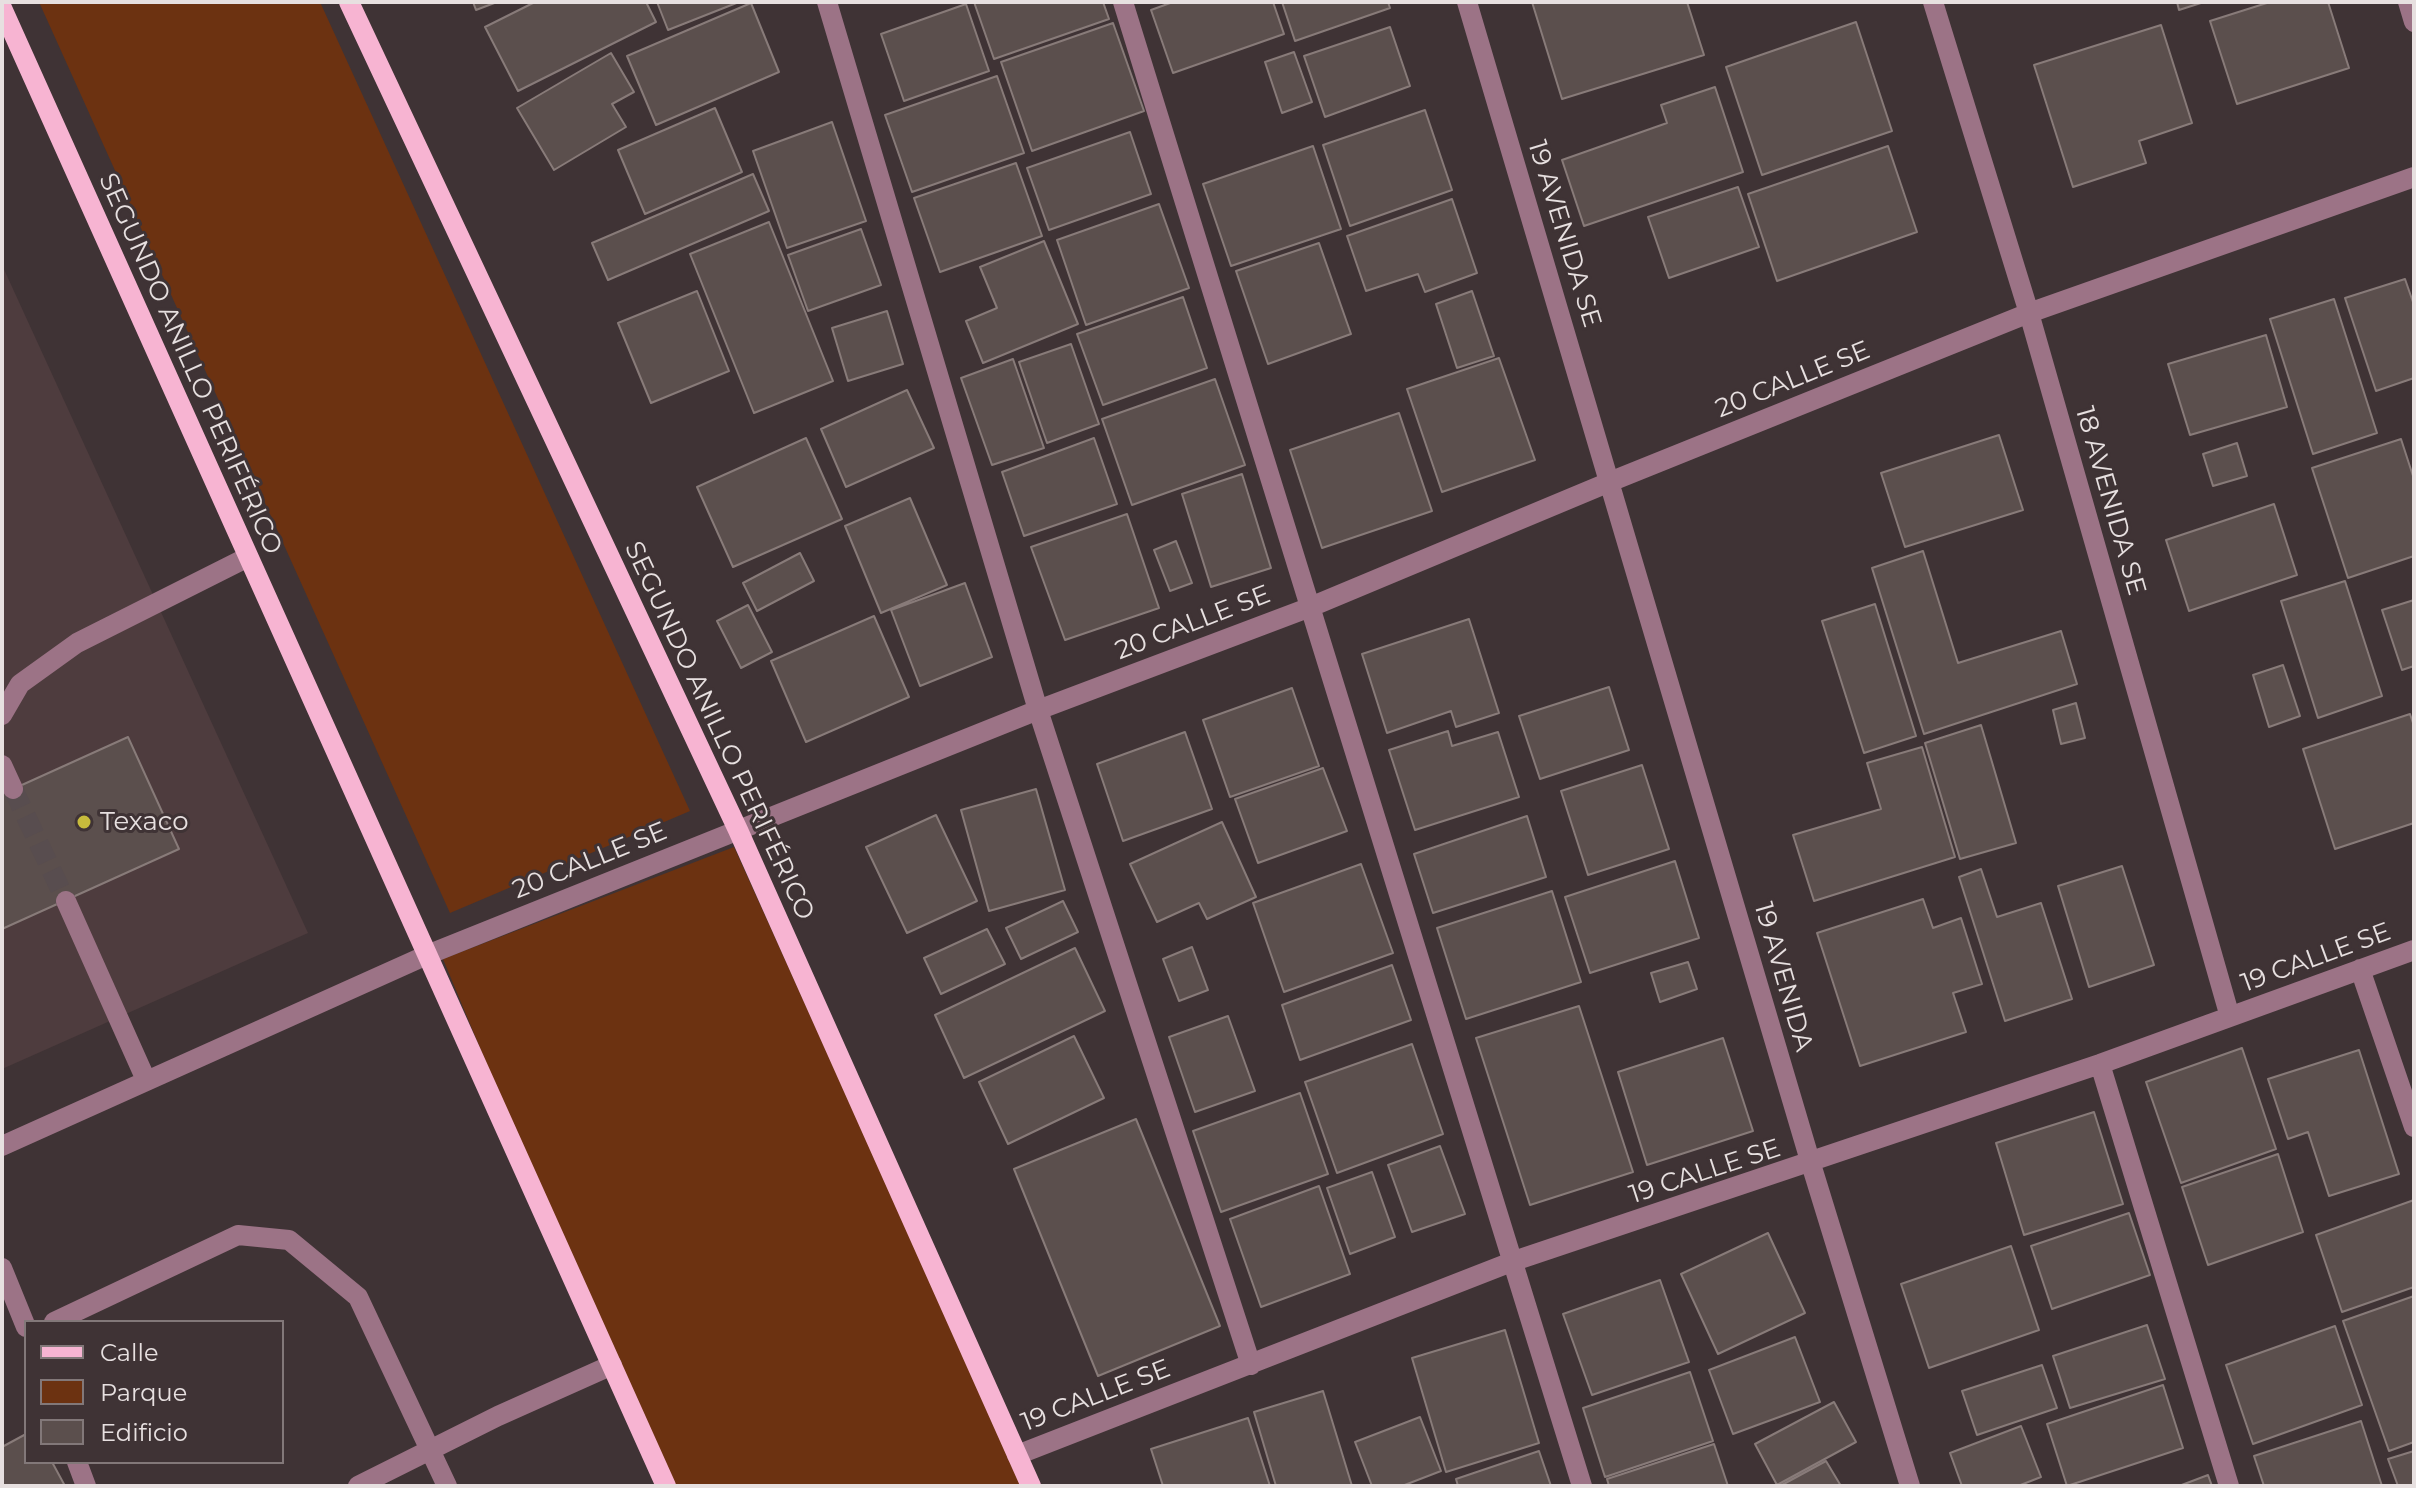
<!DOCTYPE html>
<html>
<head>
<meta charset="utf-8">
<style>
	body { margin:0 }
	#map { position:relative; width:2416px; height:1488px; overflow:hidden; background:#3f3335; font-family:Montserrat,sans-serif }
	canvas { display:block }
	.frame { position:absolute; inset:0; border:4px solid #e7e0e0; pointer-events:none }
	.legend { position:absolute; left:24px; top:1320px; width:260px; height:144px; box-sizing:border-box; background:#3f3335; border:2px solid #827879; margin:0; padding:10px 14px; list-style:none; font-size:24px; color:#e7e0e0 }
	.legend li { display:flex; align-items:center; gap:16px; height:40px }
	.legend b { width:40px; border:2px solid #827879 }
</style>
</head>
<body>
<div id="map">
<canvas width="2416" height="1488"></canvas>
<div class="frame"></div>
<ul class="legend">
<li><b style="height:10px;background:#f7b4d2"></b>Calle</li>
<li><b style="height:22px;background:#6c3211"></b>Parque</li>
<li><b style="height:22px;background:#5b4f4d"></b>Edificio</li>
</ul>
</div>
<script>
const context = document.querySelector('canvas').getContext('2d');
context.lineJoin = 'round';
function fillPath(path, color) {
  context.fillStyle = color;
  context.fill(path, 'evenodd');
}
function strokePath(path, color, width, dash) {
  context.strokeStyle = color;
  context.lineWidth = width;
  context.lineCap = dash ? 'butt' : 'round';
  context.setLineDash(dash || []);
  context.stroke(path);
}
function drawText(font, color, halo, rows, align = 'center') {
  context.font = font + ' Montserrat,sans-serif';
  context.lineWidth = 6;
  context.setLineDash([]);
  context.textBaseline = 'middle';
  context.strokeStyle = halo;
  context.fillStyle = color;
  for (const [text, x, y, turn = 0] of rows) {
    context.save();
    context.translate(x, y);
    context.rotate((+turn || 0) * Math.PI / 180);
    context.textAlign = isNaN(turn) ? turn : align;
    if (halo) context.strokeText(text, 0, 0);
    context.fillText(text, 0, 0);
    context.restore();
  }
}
const built = new Path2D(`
	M 2,265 L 308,933 L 2,1069 Z`);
const green = new Path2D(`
	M 39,2 L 320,2 L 690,811 L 450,913 Z
	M 734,847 L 1023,1486 L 667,1486 L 612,1365 L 443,959 Z`);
const building = new Path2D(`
	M 473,2 L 497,2 L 476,10 Z
	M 535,2 L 646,2 L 656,22 L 518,91 L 485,27 Z
	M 657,2 L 739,2 L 668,30 Z
	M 974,2 L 1103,2 L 1109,19 L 994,59 Z
	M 1173,2 L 1273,2 L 1284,34 L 1173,73 L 1151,10 Z
	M 1282,2 L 1388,2 L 1390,8 L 1295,41 Z
	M 1532,2 L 1687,2 L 1704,55 L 1562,99 Z
	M 2177,2 L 2204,2 L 2179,10 Z
	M 2270,2 L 2328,2 L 2349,68 L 2237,104 L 2210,21 Z
	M 751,3 L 779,72 L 656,125 L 627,56 Z
	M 966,4 L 989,71 L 904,101 L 881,34 Z
	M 1856,22 L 1892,131 L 1762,175 L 1726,67 Z
	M 1113,23 L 1144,111 L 1032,151 L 1001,62 Z
	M 2161,25 L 2192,123 L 2139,141 L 2146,163 L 2073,187 L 2034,65 Z
	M 1390,27 L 1410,86 L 1325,117 L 1304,56 Z
	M 1294,52 L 1312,102 L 1282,113 L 1265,62 Z
	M 611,53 L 634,92 L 612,104 L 626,127 L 554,170 L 517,108 Z
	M 997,76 L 1024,153 L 912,192 L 885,115 Z
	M 1715,87 L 1743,172 L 1584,226 L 1562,160 L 1667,123 L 1661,105 Z
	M 715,108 L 742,172 L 645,214 L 618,150 Z
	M 1425,110 L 1452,190 L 1350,226 L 1323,145 Z
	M 832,122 L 866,221 L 787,248 L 753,151 Z
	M 1130,132 L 1151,194 L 1049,230 L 1027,168 Z
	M 1313,146 L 1341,229 L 1231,266 L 1203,184 Z
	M 1888,146 L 1917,232 L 1777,281 L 1748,194 Z
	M 1016,163 L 1042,236 L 940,272 L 914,198 Z
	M 753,174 L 769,211 L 608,280 L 592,243 Z
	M 1738,187 L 1759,247 L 1669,278 L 1648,217 Z
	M 1452,199 L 1477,273 L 1425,292 L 1418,274 L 1366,291 L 1347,236 Z
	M 1159,204 L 1189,288 L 1086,325 L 1057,240 Z
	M 769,222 L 833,381 L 754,413 L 690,254 Z
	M 861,229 L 881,285 L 808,311 L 788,255 Z
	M 1044,241 L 1078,324 L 983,363 L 966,321 L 997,308 L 980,267 Z
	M 1319,243 L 1351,334 L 1268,364 L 1236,271 Z
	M 2405,279 L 2414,305 L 2414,378 L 2376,391 L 2345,298 Z
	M 697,291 L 729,371 L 651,403 L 618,323 Z
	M 1472,291 L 1494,356 L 1457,368 L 1436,304 Z
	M 1183,297 L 1207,368 L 1103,405 L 1077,334 Z
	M 2334,299 L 2377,433 L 2313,454 L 2270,319 Z
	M 887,311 L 903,364 L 848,381 L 832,328 Z
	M 2266,335 L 2287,407 L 2190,435 L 2168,364 Z
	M 1071,344 L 1099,424 L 1047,443 L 1019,362 Z
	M 1499,358 L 1535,460 L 1442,492 L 1407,389 Z
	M 1013,359 L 1044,448 L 992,465 L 961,378 Z
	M 1215,379 L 1245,465 L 1132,505 L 1102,419 Z
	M 907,390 L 934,448 L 846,487 L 821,429 Z
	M 1399,413 L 1432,511 L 1322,548 L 1290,450 Z
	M 1999,435 L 2023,510 L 1905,547 L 1881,473 Z
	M 806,438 L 842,519 L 733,567 L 697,487 Z
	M 1094,438 L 1117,504 L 1024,536 L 1002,472 Z
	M 2401,439 L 2414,479 L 2414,556 L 2348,578 L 2312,468 Z
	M 2237,443 L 2247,476 L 2213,486 L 2203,454 Z
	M 1242,474 L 1271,568 L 1211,587 L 1182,494 Z
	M 910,498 L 947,585 L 881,613 L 845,526 Z
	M 2274,504 L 2297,575 L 2189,611 L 2166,540 Z
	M 1127,514 L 1159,608 L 1065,640 L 1031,547 Z
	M 1176,541 L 1192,583 L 1170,591 L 1154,550 Z
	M 1923,551 L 1958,663 L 2061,631 L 2077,684 L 1924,734 L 1872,568 Z
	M 800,553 L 814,581 L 757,611 L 743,583 Z
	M 2345,581 L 2382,696 L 2318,718 L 2281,601 Z
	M 965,583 L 992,657 L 920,686 L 891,610 Z
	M 2414,600 L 2414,666 L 2402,670 L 2382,610 Z
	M 1875,604 L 1916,736 L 1864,753 L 1822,621 Z
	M 748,605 L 772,652 L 741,668 L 717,621 Z
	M 874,616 L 909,697 L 806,742 L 771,661 Z
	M 1469,619 L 1499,713 L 1456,727 L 1451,711 L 1387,733 L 1362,654 Z
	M 2283,665 L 2300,716 L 2269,727 L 2253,675 Z
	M 1609,687 L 1629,750 L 1540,779 L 1519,716 Z
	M 1292,688 L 1319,766 L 1230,797 L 1203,720 Z
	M 2076,703 L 2085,738 L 2061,744 L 2053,710 Z
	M 2410,714 L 2414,726 L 2414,823 L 2335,849 L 2303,749 Z
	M 1981,725 L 2016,843 L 1960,859 L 1925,743 Z
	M 1448,731 L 1452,746 L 1498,732 L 1519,797 L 1415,830 L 1389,750 Z
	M 1185,732 L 1212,809 L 1123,841 L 1097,764 Z
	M 128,737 L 179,849 L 2,929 L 2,794 Z
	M 1922,747 L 1955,857 L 1814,901 L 1793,835 L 1881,809 L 1867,763 Z
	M 1642,765 L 1669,849 L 1588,875 L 1561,791 Z
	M 1323,768 L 1347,831 L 1258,863 L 1235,799 Z
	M 1036,789 L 1065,890 L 989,911 L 961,810 Z
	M 936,815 L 977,901 L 907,933 L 866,847 Z
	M 1527,816 L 1546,877 L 1433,913 L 1414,854 Z
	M 1222,822 L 1256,897 L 1207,919 L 1199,903 L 1157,922 L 1130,864 Z
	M 1675,861 L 1699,938 L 1590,973 L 1565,897 Z
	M 1361,864 L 1393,953 L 1284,992 L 1253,903 Z
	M 2122,866 L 2154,965 L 2089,987 L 2058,886 Z
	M 1981,869 L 1997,917 L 2041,903 L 2072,999 L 2005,1021 L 1959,877 Z
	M 1552,891 L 1581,982 L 1466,1019 L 1437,928 Z
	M 1923,899 L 1933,928 L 1961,918 L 1982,984 L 1953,993 L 1966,1032 L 1860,1066 L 1817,933 Z
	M 1063,901 L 1078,932 L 1021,959 L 1006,928 Z
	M 987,929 L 1005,964 L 941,994 L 924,958 Z
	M 1192,947 L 1208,990 L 1179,1001 L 1163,959 Z
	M 1075,948 L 1105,1011 L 964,1078 L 935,1015 Z
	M 1688,962 L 1697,989 L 1660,1002 L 1651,973 Z
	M 1392,965 L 1411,1020 L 1300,1060 L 1282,1005 Z
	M 1579,1006 L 1633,1172 L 1530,1205 L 1476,1038 Z
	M 1228,1016 L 1255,1091 L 1195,1112 L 1169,1037 Z
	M 1074,1036 L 1104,1098 L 1008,1144 L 979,1082 Z
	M 1723,1038 L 1753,1131 L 1647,1165 L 1618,1072 Z
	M 1412,1044 L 1443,1134 L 1337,1173 L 1305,1082 Z
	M 2242,1048 L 2276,1149 L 2181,1183 L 2146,1082 Z
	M 2359,1050 L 2399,1174 L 2329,1196 L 2308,1132 L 2288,1139 L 2268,1079 Z
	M 1300,1093 L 1328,1174 L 1221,1212 L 1193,1131 Z
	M 2094,1112 L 2123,1204 L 2024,1235 L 1996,1143 Z
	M 1136,1119 L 1220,1326 L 1098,1376 L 1014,1169 Z
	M 1440,1146 L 1465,1214 L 1412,1232 L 1388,1165 Z
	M 2278,1154 L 2303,1232 L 2208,1265 L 2182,1187 Z
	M 1372,1172 L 1395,1237 L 1350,1254 L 1327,1188 Z
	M 1319,1186 L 1350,1274 L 1261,1307 L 1230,1219 Z
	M 2414,1200 L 2414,1287 L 2342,1312 L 2316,1235 Z
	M 2129,1213 L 2150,1275 L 2052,1309 L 2031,1246 Z
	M 1768,1233 L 1805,1313 L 1718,1354 L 1681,1274 Z
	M 2011,1246 L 2039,1330 L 1929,1368 L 1901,1284 Z
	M 1660,1280 L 1689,1362 L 1592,1395 L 1563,1314 Z
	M 2414,1296 L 2414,1442 L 2389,1451 L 2343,1321 Z
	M 2147,1325 L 2165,1379 L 2070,1408 L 2053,1356 Z
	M 2335,1326 L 2362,1405 L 2253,1444 L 2226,1365 Z
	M 1505,1330 L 1539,1443 L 1446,1472 L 1412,1358 Z
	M 1795,1337 L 1820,1402 L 1733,1434 L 1709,1370 Z
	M 2042,1365 L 2057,1408 L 1977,1435 L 1962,1391 Z
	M 1690,1372 L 1713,1441 L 1605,1477 L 1583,1408 Z
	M 2163,1385 L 2183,1448 L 2067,1486 L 2047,1424 Z
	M 1323,1391 L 1352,1486 L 1276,1486 L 1254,1412 Z
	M 1834,1402 L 1856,1442 L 1777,1485 L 1755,1444 Z
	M 1420,1417 L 1441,1471 L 1402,1486 L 1372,1486 L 1355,1442 Z
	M 1248,1418 L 1270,1486 L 1163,1486 L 1151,1449 Z
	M 2361,1421 L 2382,1486 L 2264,1486 L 2254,1456 Z
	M 2021,1426 L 2041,1477 L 2018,1486 L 1962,1486 L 1950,1453 Z
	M 26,1434 L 26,1462 L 52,1462 L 65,1486 L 2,1486 L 2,1447 Z
	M 1714,1444 L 1728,1486 L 1609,1486 L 1607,1479 Z
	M 1539,1451 L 1551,1486 L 1458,1486 L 1456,1479 Z
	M 2414,1451 L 2414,1486 L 2398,1486 L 2388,1459 Z
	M 1826,1461 L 1841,1486 L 1780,1486 Z
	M 2208,1475 L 2212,1486 L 2179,1486 Z`);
const minorTunnel = new Path2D(`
	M 13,789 L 66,901`);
const minor = new Path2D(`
	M 827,2 L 1038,710 L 1251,1365
	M 1123,2 L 1582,1486
	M 1467,2 L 1811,1164 L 1910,1486
	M 1933,2 L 2029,313 L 2230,1017
	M 2408,2 L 2414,22
	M 2,715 L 20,684 L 77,643 L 248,557
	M 2,765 L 13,789
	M 66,901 L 146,1080
	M 2360,969 L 2414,1127
	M 2100,1064 L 2229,1486
	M 2,1146 L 427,955 L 1038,710 L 1308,608 L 1612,481 L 2029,313 L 2414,177
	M 2,1268 L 26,1327
	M 54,1322 L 238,1235 L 289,1240 L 358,1297 L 447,1486
	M 1017,1455 L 1514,1261 L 2100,1064 L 2414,950
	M 77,1462 L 86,1486
	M 358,1486 L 498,1416 L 612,1365`);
const major = new Path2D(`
	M 349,2 L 738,830 L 1031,1486
	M 2,8 L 666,1486`);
const markers = [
	[84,822,8,"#c7bb3c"]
];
const streetNames = [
	["19 AVENIDA SE",1564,234,73],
	["SEGUNDO ANILLO PERIFÉRICO",190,364,66],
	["20 CALLE SE",1793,380,-22],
	["18 AVENIDA SE",2110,501,74],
	["20 CALLE SE",1193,623,-21],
	["SEGUNDO ANILLO PERIFÉRICO",719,731,65],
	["20 CALLE SE",590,861,-22],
	["19 CALLE SE",2316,958,-20],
	["19 AVENIDA",1783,977,74],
	["19 CALLE SE",1705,1172,-18],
	["19 CALLE SE",1096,1396,-21]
];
const poiNames = [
	["Texaco",100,822]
];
fillPath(built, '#4e3c3e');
fillPath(green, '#6c3211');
fillPath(building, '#5b4f4d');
strokePath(building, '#887b79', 2);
strokePath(minorTunnel, '#584d4f', 20, [20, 10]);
strokePath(minor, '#9c7386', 20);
strokePath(major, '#f7b4d2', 20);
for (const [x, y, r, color] of markers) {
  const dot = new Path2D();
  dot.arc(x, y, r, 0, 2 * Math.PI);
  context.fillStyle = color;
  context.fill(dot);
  strokePath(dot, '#3f3335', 3);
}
drawText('26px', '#e7e0e0', '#3f3335', streetNames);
drawText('26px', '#e7e0e0', '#3f3335', poiNames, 'left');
</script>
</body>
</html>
